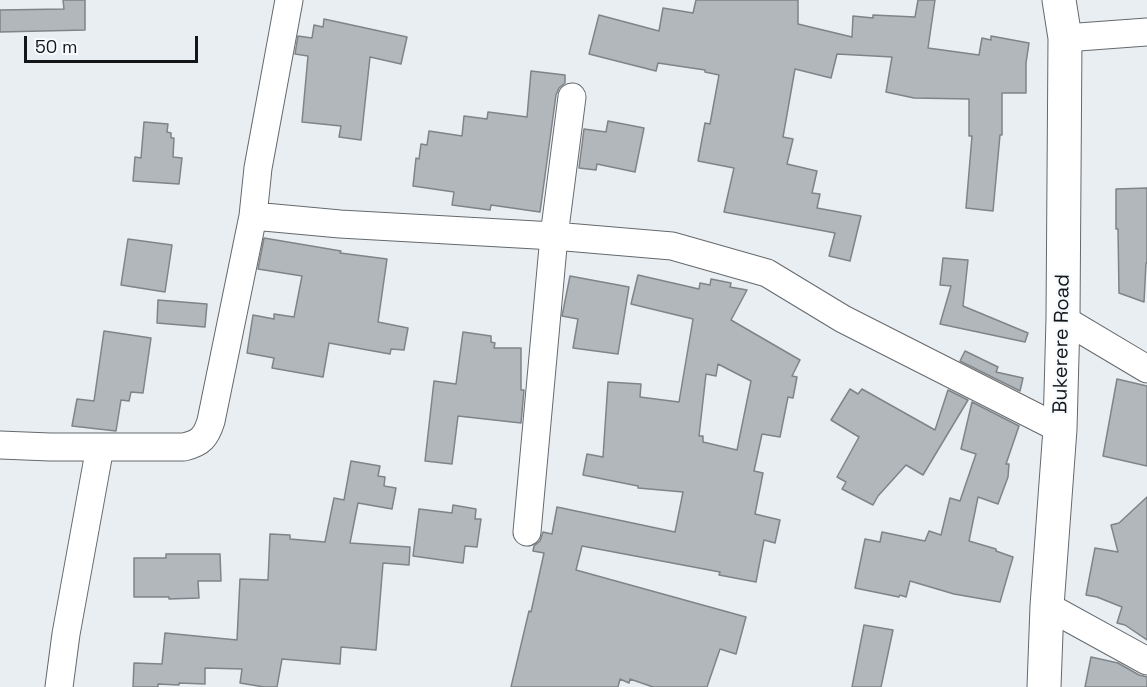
<!DOCTYPE html>
<html>
<head>
<meta charset="utf-8">
<style>
	body { margin:0 }
	#map { position:relative; width:1147px; height:687px; overflow:hidden; background:#e9eef3; font-family:"Space Grotesk",sans-serif }
	canvas { display:block }
	.scale { position:absolute; left:24px; top:36px; width:174px; height:27px; box-sizing:border-box; border:3px solid #141618; border-top:0; padding-left:8px; font-size:18px; line-height:21px; white-space:nowrap; color:#141618; -webkit-text-stroke:4px #f7fbff; paint-order:stroke }
</style>
</head>
<body>
<div id="map">
<canvas width="1147" height="687"></canvas>
<div class="scale">50 m</div>
</div>
<script>
const context = document.querySelector('canvas').getContext('2d');
context.lineJoin = 'round';
function fillPath(path, color) {
  context.fillStyle = color;
  context.fill(path, 'evenodd');
}
function strokePath(path, color, width, dash) {
  context.strokeStyle = color;
  context.lineWidth = width;
  context.lineCap = dash ? 'butt' : 'round';
  context.setLineDash(dash || []);
  context.stroke(path);
}
function drawText(font, color, halo, rows, align = 'center') {
  context.font = font + ' "Space Grotesk",sans-serif';
  context.lineWidth = 4.5;
  context.setLineDash([]);
  context.textBaseline = 'middle';
  context.strokeStyle = halo;
  context.fillStyle = color;
  for (const [text, x, y, turn = 0] of rows) {
    context.save();
    context.translate(x, y);
    context.rotate((+turn || 0) * Math.PI / 180);
    context.textAlign = isNaN(turn) ? turn : align;
    if (halo) context.strokeText(text, 0, 0);
    context.fillText(text, 0, 0);
    context.restore();
  }
}
const building = new Path2D(`
	M 63,0 L 85,0 L 85,30 L 0,32 L 0,10 L 64,9 Z
	M 696,0 L 798,0 L 798,24 L 852,37 L 853,16 L 873,18 L 873,15 L 915,17 L 918,0 L 935,0 L 928,48 L 979,55 L 982,38 L 991,40 L 991,36 L 1029,43 L 1026,63 L 1026,93 L 1002,93 L 1002,135 L 1000,135 L 993,211 L 966,208 L 972,136 L 969,136 L 969,99 L 914,98 L 886,92 L 892,57 L 837,54 L 831,78 L 795,69 L 783,137 L 793,139 L 787,164 L 817,171 L 812,193 L 820,194 L 817,208 L 861,216 L 850,261 L 829,256 L 835,233 L 724,212 L 734,168 L 698,161 L 705,123 L 710,124 L 719,75 L 705,72 L 705,70 L 658,63 L 656,71 L 589,54 L 599,15 L 659,31 L 663,8 L 693,13 Z
	M 324,19 L 407,37 L 401,64 L 370,57 L 361,140 L 339,137 L 341,126 L 302,122 L 308,56 L 295,54 L 298,36 L 312,38 L 314,25 L 323,27 Z
	M 531,71 L 565,75 L 565,83 L 559,88 L 556,95 L 540,212 L 491,205 L 490,210 L 452,205 L 454,192 L 413,186 L 416,158 L 419,159 L 421,144 L 427,145 L 429,131 L 462,136 L 464,116 L 487,119 L 488,112 L 527,117 Z
	M 608,121 L 644,128 L 635,172 L 597,164 L 596,170 L 579,168 L 584,129 L 606,132 Z
	M 144,122 L 168,124 L 167,132 L 171,133 L 171,138 L 174,138 L 173,157 L 182,158 L 179,184 L 133,181 L 135,157 L 141,158 Z
	M 1147,188 L 1147,263 L 1146,263 L 1144,302 L 1119,293 L 1118,229 L 1116,229 L 1116,189 Z
	M 264,238 L 341,251 L 340,253 L 387,259 L 378,322 L 408,328 L 404,350 L 391,349 L 390,354 L 329,343 L 323,377 L 272,368 L 274,358 L 247,353 L 253,315 L 274,319 L 274,314 L 294,317 L 302,276 L 258,269 Z
	M 128,239 L 172,245 L 165,292 L 121,285 Z
	M 943,258 L 968,260 L 963,306 L 1028,333 L 1025,342 L 940,324 L 951,286 L 940,285 Z
	M 638,275 L 699,289 L 700,283 L 710,285 L 711,279 L 731,283 L 730,287 L 747,290 L 731,320 L 800,360 L 792,376 L 797,377 L 793,398 L 788,397 L 780,437 L 762,434 L 754,471 L 763,473 L 755,514 L 780,520 L 775,543 L 764,540 L 756,582 L 719,575 L 720,572 L 582,546 L 576,570 L 746,617 L 736,654 L 720,649 L 707,687 L 653,687 L 630,679 L 629,683 L 620,679 L 618,687 L 511,687 L 529,611 L 531,612 L 544,553 L 533,551 L 534,546 L 540,541 L 543,532 L 552,534 L 557,507 L 675,532 L 683,492 L 638,488 L 638,486 L 583,475 L 587,454 L 603,457 L 608,382 L 641,384 L 640,397 L 679,402 L 693,319 L 631,304 ZM 718,364 L 751,381 L 737,450 L 703,442 L 703,436 L 699,436 L 706,374 L 716,376 Z
	M 570,276 L 629,287 L 618,354 L 573,348 L 578,319 L 562,316 Z
	M 158,300 L 207,304 L 205,327 L 157,323 Z
	M 104,331 L 151,338 L 143,393 L 131,392 L 129,401 L 121,400 L 116,431 L 72,426 L 77,399 L 94,401 Z
	M 463,332 L 491,336 L 491,342 L 495,343 L 494,348 L 521,348 L 521,390 L 524,390 L 521,423 L 458,416 L 452,464 L 425,461 L 434,381 L 456,384 Z
	M 965,351 L 998,367 L 996,372 L 1023,378 L 1020,391 L 960,361 Z
	M 1117,379 L 1147,386 L 1147,466 L 1103,456 Z
	M 850,389 L 858,394 L 862,389 L 935,430 L 948,390 L 968,400 L 923,475 L 906,465 L 878,496 L 873,505 L 842,489 L 846,482 L 837,477 L 859,437 L 831,420 Z
	M 972,402 L 1019,426 L 1006,464 L 1009,464 L 1008,477 L 998,504 L 978,497 L 969,541 L 996,549 L 996,551 L 1013,557 L 1000,602 L 954,594 L 910,581 L 906,597 L 900,595 L 899,597 L 855,588 L 865,539 L 880,542 L 882,532 L 925,541 L 929,531 L 941,535 L 950,498 L 960,501 L 976,454 L 961,449 Z
	M 351,461 L 380,466 L 378,476 L 385,477 L 384,486 L 396,488 L 392,509 L 358,503 L 350,543 L 410,547 L 409,565 L 383,563 L 376,650 L 341,647 L 340,664 L 282,659 L 277,687 L 264,687 L 240,683 L 242,669 L 205,668 L 205,684 L 179,683 L 179,685 L 158,684 L 158,687 L 133,687 L 134,663 L 162,664 L 165,633 L 237,640 L 240,579 L 268,580 L 270,534 L 290,535 L 290,539 L 325,542 L 334,498 L 344,500 Z
	M 1147,497 L 1147,640 L 1125,625 L 1117,623 L 1122,607 L 1097,597 L 1086,595 L 1095,548 L 1118,552 L 1111,525 L 1119,523 Z
	M 453,505 L 476,509 L 475,519 L 481,519 L 477,547 L 465,546 L 463,563 L 413,556 L 419,509 L 452,513 Z
	M 166,554 L 220,554 L 221,581 L 198,581 L 199,598 L 169,599 L 169,597 L 134,597 L 134,558 L 166,558 Z
	M 864,625 L 893,630 L 881,687 L 852,687 Z
	M 1091,657 L 1118,663 L 1139,675 L 1147,677 L 1147,687 L 1085,687 Z`);
const minor = new Path2D(`
	M 289,0 L 258,168 L 253,216 L 340,224 L 554,236 L 672,246 L 767,273 L 843,319 L 1060,429
	M 1065,38 L 1147,32
	M 1063,319 L 1147,369
	M 0,445 L 50,447 L 184,447 C 201,443 206,437 211,421 L 253,216
	M 527,532 L 554,236 L 572,97
	M 1047,606 L 1147,661
	M 59,687 L 66,634 L 100,447`);
const major = new Path2D(`
	M 1044,687 L 1047,606 L 1060,429 L 1063,319 L 1065,38 L 1059,0`);
const streetNames = [
	["Bukerere Road",1062,344,-89]
];
fillPath(building, '#b1b7bb');
strokePath(building, '#7f8488', 1.5);
strokePath(minor, '#64696d', 29);
strokePath(major, '#64696d', 35);
strokePath(minor, '#fff', 27);
strokePath(major, '#fff', 33);
drawText('20px', '#141618', '#f7fbff', streetNames);
</script>
</body>
</html>
